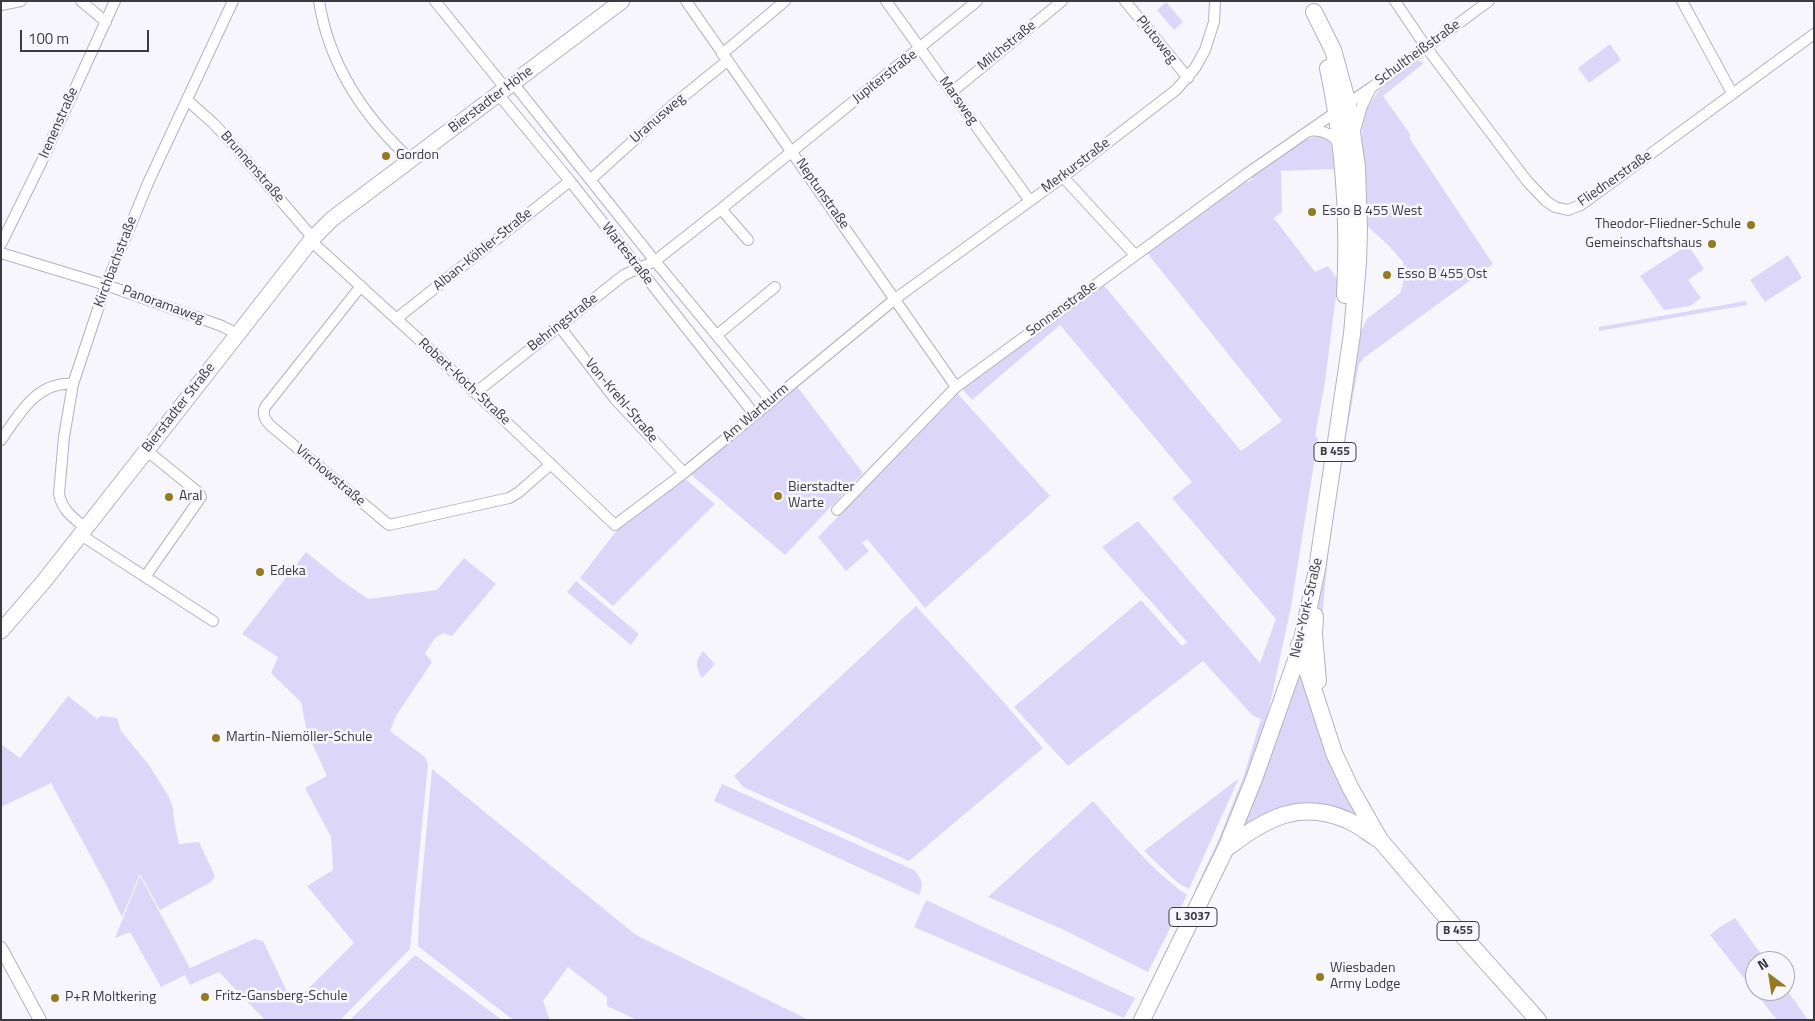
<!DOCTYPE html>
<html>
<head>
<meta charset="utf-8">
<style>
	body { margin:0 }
	#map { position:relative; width:1815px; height:1021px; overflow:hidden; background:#f7f6fd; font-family:"Titillium Web",sans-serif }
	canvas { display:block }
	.frame { position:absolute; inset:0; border:2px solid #3a3a40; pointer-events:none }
	.north { position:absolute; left:1745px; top:951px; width:50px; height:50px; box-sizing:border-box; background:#f7f6fd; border:1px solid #ababb1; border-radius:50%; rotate:329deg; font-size:14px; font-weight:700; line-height:20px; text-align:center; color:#3a3a40 }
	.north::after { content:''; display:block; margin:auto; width:18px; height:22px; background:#947a21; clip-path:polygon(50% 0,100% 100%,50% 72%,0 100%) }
	.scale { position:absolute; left:20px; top:30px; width:129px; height:22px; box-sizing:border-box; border:2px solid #3a3a40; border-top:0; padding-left:6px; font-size:15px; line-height:18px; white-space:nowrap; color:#3a3a40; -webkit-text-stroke:4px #f7f6fd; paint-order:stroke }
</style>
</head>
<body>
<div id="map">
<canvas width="1815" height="1021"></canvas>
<div class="frame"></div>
<div class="north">N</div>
<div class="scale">100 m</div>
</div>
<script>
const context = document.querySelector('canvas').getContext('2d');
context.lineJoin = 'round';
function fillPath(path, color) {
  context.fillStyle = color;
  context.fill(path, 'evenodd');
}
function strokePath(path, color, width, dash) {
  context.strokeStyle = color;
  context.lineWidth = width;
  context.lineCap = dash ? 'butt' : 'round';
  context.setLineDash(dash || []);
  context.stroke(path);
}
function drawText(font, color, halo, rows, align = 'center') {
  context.font = font + ' "Titillium Web",sans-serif';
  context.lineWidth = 5;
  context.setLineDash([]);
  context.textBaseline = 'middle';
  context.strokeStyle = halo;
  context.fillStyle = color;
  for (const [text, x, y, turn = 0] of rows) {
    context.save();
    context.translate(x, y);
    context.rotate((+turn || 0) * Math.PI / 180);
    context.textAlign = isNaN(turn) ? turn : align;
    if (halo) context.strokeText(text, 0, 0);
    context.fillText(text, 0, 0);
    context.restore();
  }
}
const green = new Path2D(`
	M 1166,2 L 1183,22 L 1174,30 L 1157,10 Z
	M 1610,44 L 1621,60 L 1589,83 L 1578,68 Z
	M 1420,61 L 1424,63 L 1383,96 L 1410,134 L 1410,139 L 1493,264 L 1365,357 L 1359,364 L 1345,442 L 1329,547 L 1322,619 L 1318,624 L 1319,588 L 1355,344 L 1367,319 L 1400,293 L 1403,284 L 1403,262 L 1390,247 L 1363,222 L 1362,128 L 1367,109 L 1379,90 L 1402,70 L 1412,62 Z
	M 1318,136 C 1336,141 1334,153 1334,169 L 1281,171 L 1282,212 L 1274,218 L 1315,272 L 1328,266 L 1338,280 L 1325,382 L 1315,436 L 1318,438 L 1291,607 L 1267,718 L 1238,806 L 1197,893 L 1195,890 L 1218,841 L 1244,775 L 1261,719 L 1253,716 L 1203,661 L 1068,766 L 1014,707 L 1141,600 L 1182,646 L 1187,642 L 1102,547 L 1138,521 L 1260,663 L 1276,619 L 1172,498 L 1192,482 L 1060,325 L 972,400 L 963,390 L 965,384 L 1103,284 L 1241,451 L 1282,421 L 1147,253 L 1246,180 L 1248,182 L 1252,179 L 1252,175 L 1304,140 Z
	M 1688,245 L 1704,269 L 1688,280 L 1701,298 L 1690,306 L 1664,310 L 1640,276 Z
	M 1788,255 L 1802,278 L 1765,302 L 1750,280 Z
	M 1746,301 L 1747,305 L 1599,331 L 1599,327 Z
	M 796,385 L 863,473 L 785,555 L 688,472 Z
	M 958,394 L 1050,496 L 925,608 L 867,539 L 862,543 L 869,551 L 846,571 L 818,537 Z
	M 682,476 L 715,504 L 613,606 L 580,578 L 618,529 Z
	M 306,552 L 338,578 L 368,599 L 437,590 L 464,558 L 496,584 L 452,636 L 444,633 L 436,637 L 425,653 L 432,662 L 396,716 L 390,731 L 425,757 L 428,764 L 410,949 L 340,1020 L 265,1020 L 219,972 L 190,985 L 185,975 L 161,987 L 130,932 L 115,938 L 140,876 L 190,968 L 254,939 L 263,941 L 293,1004 L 354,943 L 307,886 L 333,870 L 331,837 L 305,788 L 327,776 L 307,732 L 301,702 L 271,673 L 278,657 L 242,634 Z
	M 576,581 L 639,634 L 631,645 L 567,592 Z
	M 916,606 L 1001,699 L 1043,748 L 909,861 L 743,787 L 734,776 Z
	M 703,651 L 715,664 L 702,678 C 695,667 695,661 703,651 Z
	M 1300,661 L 1360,817 L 1330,807 L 1241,829 Z
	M 68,696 L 97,719 L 101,716 L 117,718 L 121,731 L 149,765 L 169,797 L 173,808 L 174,820 L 179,844 L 199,842 L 215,876 L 211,882 L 160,910 L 140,874 L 122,917 L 107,886 L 51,783 L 1,807 L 1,744 L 20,758 Z
	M 432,769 L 636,935 L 809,1020 L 637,1020 L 607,1006 L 607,997 L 568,967 L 543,1001 L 550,1020 L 513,1020 L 418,946 L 419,912 Z
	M 1239,778 L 1189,889 L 1178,883 L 1144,851 Z
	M 722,784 L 914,870 C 922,879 924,884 919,895 L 714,801 Z
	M 1093,801 C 1123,834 1151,870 1187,895 L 1148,972 L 1062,929 L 988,897 Z
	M 926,900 L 1135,998 L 1124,1018 L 914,927 Z
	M 1735,918 L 1766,961 L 1755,961 L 1755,991 L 1785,991 L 1785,987 L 1808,1020 L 1777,1020 L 1710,935 L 1717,929 Z
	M 415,955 L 502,1020 L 350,1020 Z`);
const minor = new Path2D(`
	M 81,1 L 106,22
	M 319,1 C 329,65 364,117 411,160
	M 435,1 L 506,89
	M 686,1 L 956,387
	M 886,1 L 1030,201
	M 1125,1 L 1188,78
	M 1395,1 L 1426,47 L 1527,181 L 1546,201 L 1555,207 L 1568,210 L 1581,205 L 1814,34
	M 1682,1 L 1732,93
	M 1,5 L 21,1
	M 722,54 L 785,1
	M 513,83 L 655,261 L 771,401
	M 952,92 L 1062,1
	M 498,94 L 570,181 L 755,415
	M 187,100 L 213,123 L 228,139 L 313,238
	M 1355,130 L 1362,106 L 1371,88
	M 1309,131 C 1322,129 1331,134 1340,144
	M 1063,177 L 1135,255
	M 591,179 L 674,104 L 727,61
	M 721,209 L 748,240
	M 311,241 L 425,345 L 615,525 L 684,473 L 895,299 L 1063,177 L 1176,90 L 1195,68 L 1205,50 L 1214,22 L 1215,1
	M 1,244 L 41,163 L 115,1
	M 1,253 L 106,285 L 222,326 L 237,334
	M 361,286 L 265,407 C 262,415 265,420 271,426 L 389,525 L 509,498 L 519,492 L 551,464
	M 396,319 L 570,181
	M 560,327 L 615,399 L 684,473
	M 717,335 L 775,287
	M 475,393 L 624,275 L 655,261 L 721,209 L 977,1
	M 1,440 C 19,414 37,381 73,384
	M 837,510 L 956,387 L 1245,175 L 1372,87 L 1489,1
	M 86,528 C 73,518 62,510 59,494 L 64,437 L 73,384 L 106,285 L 148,183 L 233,1
	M 81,535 L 213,621
	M 145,577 L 201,497 L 199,493 L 146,450`);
const tertiary = new Path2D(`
	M 1,948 L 40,1020`);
const secondary = new Path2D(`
	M 1,631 L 45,580 L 313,238 L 332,219 L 348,207 L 622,1`);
const primary = new Path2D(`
	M 1328,68 C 1344,143 1349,219 1345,295
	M 1315,616 L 1314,635 L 1318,681
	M 1299,645 L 1334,753 L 1351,789 L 1380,840 L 1446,917 L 1538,1020
	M 1227,848 C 1265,819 1299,799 1347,820 C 1357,824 1367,832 1376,838
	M 1142,1020 L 1226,848 L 1254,779 L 1300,649 L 1317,569 L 1352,334 L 1358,263 L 1359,230 L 1357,167 L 1348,104 L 1333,50 L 1314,12`);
const markers = [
	[386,156,5,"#947a21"],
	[1312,212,5,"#947a21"],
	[1751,225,5,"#947a21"],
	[1712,244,5,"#947a21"],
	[1387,275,5,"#947a21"],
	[778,496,5,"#947a21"],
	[169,497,5,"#947a21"],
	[260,572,5,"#947a21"],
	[216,738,5,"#947a21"],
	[1320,977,5,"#947a21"],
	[205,997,5,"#947a21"],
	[55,998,5,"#947a21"]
];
const shields = [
	[1335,452,42],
	[1193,917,48],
	[1458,931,42]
];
const shieldNames = [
	["B 455",1335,452],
	["L 3037",1193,917],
	["B 455",1458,931]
];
const streetNames = [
	["Plutoweg",1156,40,51],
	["Milchstraße",1007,46,-39],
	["Schultheißstraße",1418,53,-36],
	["Jupiterstraße",885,77,-38],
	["Bierstadter Höhe",491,100,-37],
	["Marsweg",958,101,54],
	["Uranusweg",658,119,-41],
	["Irenenstraße",59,123,-66],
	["Merkurstraße",1076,166,-37],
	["Brunnenstraße",252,167,49],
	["Fliednerstraße",1615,179,-35],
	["Neptunstraße",822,194,55],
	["Alban-Köhler-Straße",483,250,-39],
	["Wartestraße",627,254,52],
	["Kirchbachstraße",116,262,-69],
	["Panoramaweg",163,305,20],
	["Sonnenstraße",1062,309,-36],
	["Behringstraße",563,323,-38],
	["Robert-Koch-Straße",464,382,43],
	["Von-Krehl-Straße",621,401,50],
	["Bierstadter Straße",179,408,-52],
	["Am Wartturm",756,413,-40],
	["Virchowstraße",330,476,40],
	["New-York-Straße",1307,608,-77]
];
const poiNames = [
	["Gordon",396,156],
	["Esso B 455 West",1322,212],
	["Theodor-Fliedner-Schule",1741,225,"right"],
	["Gemeinschaftshaus",1702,244,"right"],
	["Esso B 455 Ost",1397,275],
	["Bierstadter",788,488],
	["Warte",788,504],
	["Aral",179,497],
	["Edeka",270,572],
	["Martin-Niemöller-Schule",226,738],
	["Wiesbaden",1330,969],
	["Army Lodge",1330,985],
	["Fritz-Gansberg-Schule",215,997],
	["P+R Moltkering",65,998]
];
fillPath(green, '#dcd7f9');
strokePath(minor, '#b3b1c1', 12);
strokePath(tertiary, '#b3b1c1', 14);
strokePath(secondary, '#b3b1c1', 17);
strokePath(primary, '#b3b1c1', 18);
strokePath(minor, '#fff', 10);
strokePath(tertiary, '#fff', 12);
strokePath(secondary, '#fff', 15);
strokePath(primary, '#fff', 16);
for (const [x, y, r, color] of markers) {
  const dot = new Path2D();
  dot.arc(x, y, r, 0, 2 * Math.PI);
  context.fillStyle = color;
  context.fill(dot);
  strokePath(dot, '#f7f6fd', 2);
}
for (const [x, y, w] of shields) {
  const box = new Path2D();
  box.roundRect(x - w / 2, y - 9.5, w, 19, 4);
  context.fillStyle = '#f7f6fd';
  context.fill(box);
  strokePath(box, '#3a3a40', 1);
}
drawText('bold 12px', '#3a3a40', null, shieldNames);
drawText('14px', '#3a3a40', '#f7f6fd', streetNames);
drawText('14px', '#3a3a40', '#f7f6fd', poiNames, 'left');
</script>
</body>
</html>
